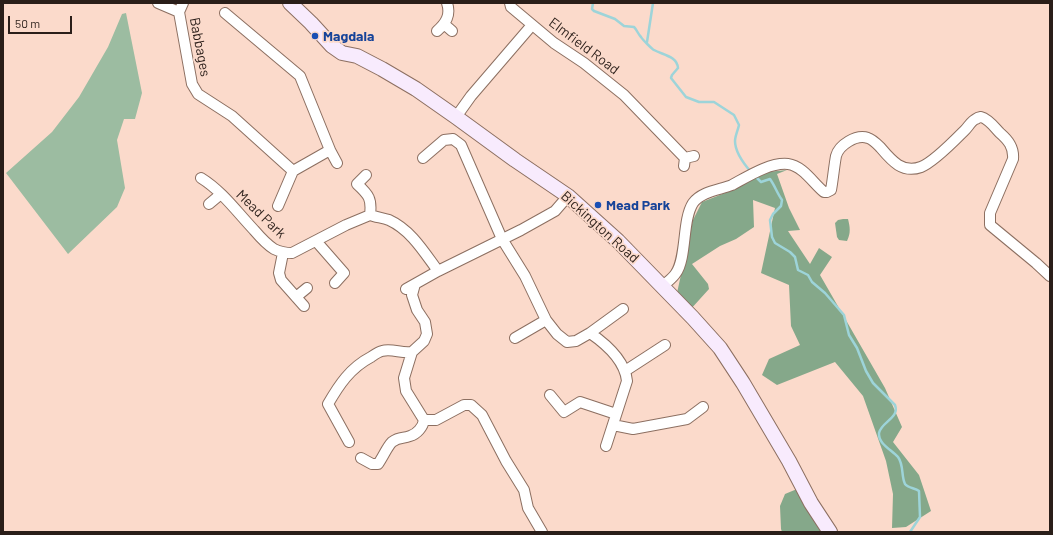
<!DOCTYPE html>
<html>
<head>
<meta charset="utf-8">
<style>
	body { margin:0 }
	#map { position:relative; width:1053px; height:535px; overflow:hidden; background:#fbdacb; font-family:Barlow,sans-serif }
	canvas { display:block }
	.frame { position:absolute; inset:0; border:4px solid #2a1e19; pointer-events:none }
	.scale { position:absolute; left:8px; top:16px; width:64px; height:18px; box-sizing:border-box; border:2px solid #2a1e19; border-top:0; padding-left:5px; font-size:12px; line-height:14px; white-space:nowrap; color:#2a1e19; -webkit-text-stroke:3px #fbdacb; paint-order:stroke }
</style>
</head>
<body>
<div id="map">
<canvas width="1053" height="535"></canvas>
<div class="frame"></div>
<div class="scale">50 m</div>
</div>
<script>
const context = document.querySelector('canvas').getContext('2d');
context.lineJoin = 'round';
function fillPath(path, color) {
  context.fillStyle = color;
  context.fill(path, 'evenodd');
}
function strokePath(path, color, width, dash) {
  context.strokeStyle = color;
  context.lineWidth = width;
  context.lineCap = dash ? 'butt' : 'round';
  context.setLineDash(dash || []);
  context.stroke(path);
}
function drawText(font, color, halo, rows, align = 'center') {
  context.font = font + ' Barlow,sans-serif';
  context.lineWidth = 3.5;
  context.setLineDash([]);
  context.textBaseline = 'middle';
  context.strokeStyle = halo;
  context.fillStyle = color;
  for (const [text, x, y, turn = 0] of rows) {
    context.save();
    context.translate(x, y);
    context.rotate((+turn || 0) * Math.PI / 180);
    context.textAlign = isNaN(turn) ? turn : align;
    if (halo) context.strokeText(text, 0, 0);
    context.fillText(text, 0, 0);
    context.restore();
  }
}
const green = new Path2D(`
	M 126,13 L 142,93 L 135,119 L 124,119 L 117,140 L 125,188 L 117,207 L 68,254 L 6,173 L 52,132 L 79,97 L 108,47 L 122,14 Z`);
const forest = new Path2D(`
	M 787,170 L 777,174 L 789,208 L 800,230 L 788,231 L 810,264 L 819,248 L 832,257 L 820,275 L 885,388 L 902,427 L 893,442 L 919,475 L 931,511 L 906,527 L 892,528 L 893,494 L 886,461 L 863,396 L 835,362 L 777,385 L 762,375 L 769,359 L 800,345 L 791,326 L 789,285 L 761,273 L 775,208 L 753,200 L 754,227 L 736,239 L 720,246 L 692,264 L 708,284 L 709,289 L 690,310 L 677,293 L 693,220 L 702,202 L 730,191 L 767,172 Z
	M 843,219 L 848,219 C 850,227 851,233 847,241 L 839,240 L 837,237 L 835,223 L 838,220 Z
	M 797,489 L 827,532 L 782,532 L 781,529 L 780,506 L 785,494 Z`);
const stream = new Path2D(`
	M 593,3 L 592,9 L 594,11 L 615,19 L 624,26 L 634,27 C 637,30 638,34 641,37 C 642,39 653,50 654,50 C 663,55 677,56 678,68 L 672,75 L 671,78 L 686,97 L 699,102 L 714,102 L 734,115 L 739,125 C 738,130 735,136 735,141 C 735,152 744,164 751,172
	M 647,42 L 653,3
	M 755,176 L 761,182 L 770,179 C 775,186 777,193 782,200 L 781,206 L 773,214 L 770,220 L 772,237 L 775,243 L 790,252 L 795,257 L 798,270 L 808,275 L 812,282 L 825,293 L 844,315 L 849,335 L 857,348 L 866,371 L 873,383 L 895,405 C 900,418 881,422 879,433 C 878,444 892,450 898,457 C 904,465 901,476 905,484 C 908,488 915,488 919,491 L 920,517 L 910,532`);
const minor = new Path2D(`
	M 158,3 L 179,12
	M 183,3 L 179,12 L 192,84 L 198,94 L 232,116 L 293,171 L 330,150 L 300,76 L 225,13
	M 510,3 L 511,7 L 554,43 L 584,63 L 624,95 L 685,158
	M 444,24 L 452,31
	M 437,31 C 446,23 451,15 447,3
	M 456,117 L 471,96 L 532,25
	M 330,150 L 337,163
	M 423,158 L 444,140 L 453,139 L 461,145 L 502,239 L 525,276 L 546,320 L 557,334 L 567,342 L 576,341 L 590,333 C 606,344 625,361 627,381 L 606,446
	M 684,166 L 685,158 L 694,156
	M 366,175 L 357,184 C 369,195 372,199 370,215 C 376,217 383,218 389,220 C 411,230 424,252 438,271
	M 201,178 C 222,191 237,212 254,230 C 260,237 266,244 274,249 C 280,252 285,253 292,253 L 346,225 L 370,215
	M 209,204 L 221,194
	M 278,206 L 293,171
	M 316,241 L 344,273 L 335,283
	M 283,253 L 279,273 L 281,280 L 304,306
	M 415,284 L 412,295 L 417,310 L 425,322 L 427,334 L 424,341 L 412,352 L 404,378 L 406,391 L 424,420
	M 663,286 C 667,282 673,278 676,273 C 687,257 682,220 693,203 C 702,191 720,190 732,185 C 747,177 770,162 788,164 C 803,166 813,183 824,192 L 827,192 L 831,190 C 833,179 834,167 836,156 C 839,145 856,134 868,138 C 872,139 877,144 880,147 C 891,160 902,174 921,167 C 934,162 955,140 965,130 C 968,127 972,120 976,119 C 976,118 981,117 981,117 C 989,119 995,128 1000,133 C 1008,140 1014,147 1013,159 L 990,213 L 990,225 L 1036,263 L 1050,276
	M 406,289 L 438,271 L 521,230 L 555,211 L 568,196
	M 296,297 L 307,288
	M 590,333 L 623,309
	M 515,338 L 546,320
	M 625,371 L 665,345
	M 550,395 L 564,412 L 580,402 L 616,414
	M 424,420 L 436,420 L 464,405 L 471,405 L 482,415 L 506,461 L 524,490 L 528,508 L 542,532
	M 613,425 L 633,429 L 687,419 L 703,407
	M 349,442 L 328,404 C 339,385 350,368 371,357 C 374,355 378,352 382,351 C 392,348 402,354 412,352
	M 361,458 L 372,464 L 378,464 C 383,457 387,447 392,442 C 400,436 403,439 410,436 C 417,434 423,427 424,420`);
const secondary = new Path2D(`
	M 290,3 L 311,23 L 332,46 L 342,53 L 357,56 L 382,69 L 416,89 L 456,117 L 515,160 L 568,196 L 618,241 L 693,318 L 720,348 L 743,383 L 789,461 L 811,503 L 830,532`);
const markers = [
	[315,36,4,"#1a4fb4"],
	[598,205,4,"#1a4fb4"]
];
const transitNames = [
	["Magdala",323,36],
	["Mead Park",606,205]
];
const streetNames = [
	["Elmfield Road",584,46,37],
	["Babbages",200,47,79],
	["Mead Park",261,214,44],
	["Bickington Road",600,227,42]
];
fillPath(green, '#9cbca1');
fillPath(forest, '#85a88a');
strokePath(stream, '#9dd4d9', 2.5);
strokePath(minor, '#8c6f61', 12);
strokePath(secondary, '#8c6f61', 16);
strokePath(minor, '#fff', 10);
strokePath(secondary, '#f8ebfd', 14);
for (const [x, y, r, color] of markers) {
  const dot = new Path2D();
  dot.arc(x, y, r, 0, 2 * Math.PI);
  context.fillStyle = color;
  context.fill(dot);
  strokePath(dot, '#fbdacb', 1.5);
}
drawText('bold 14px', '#164399', '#fbdacb', transitNames, 'left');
drawText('14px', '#2a1e19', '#fbdacb', streetNames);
</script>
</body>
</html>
